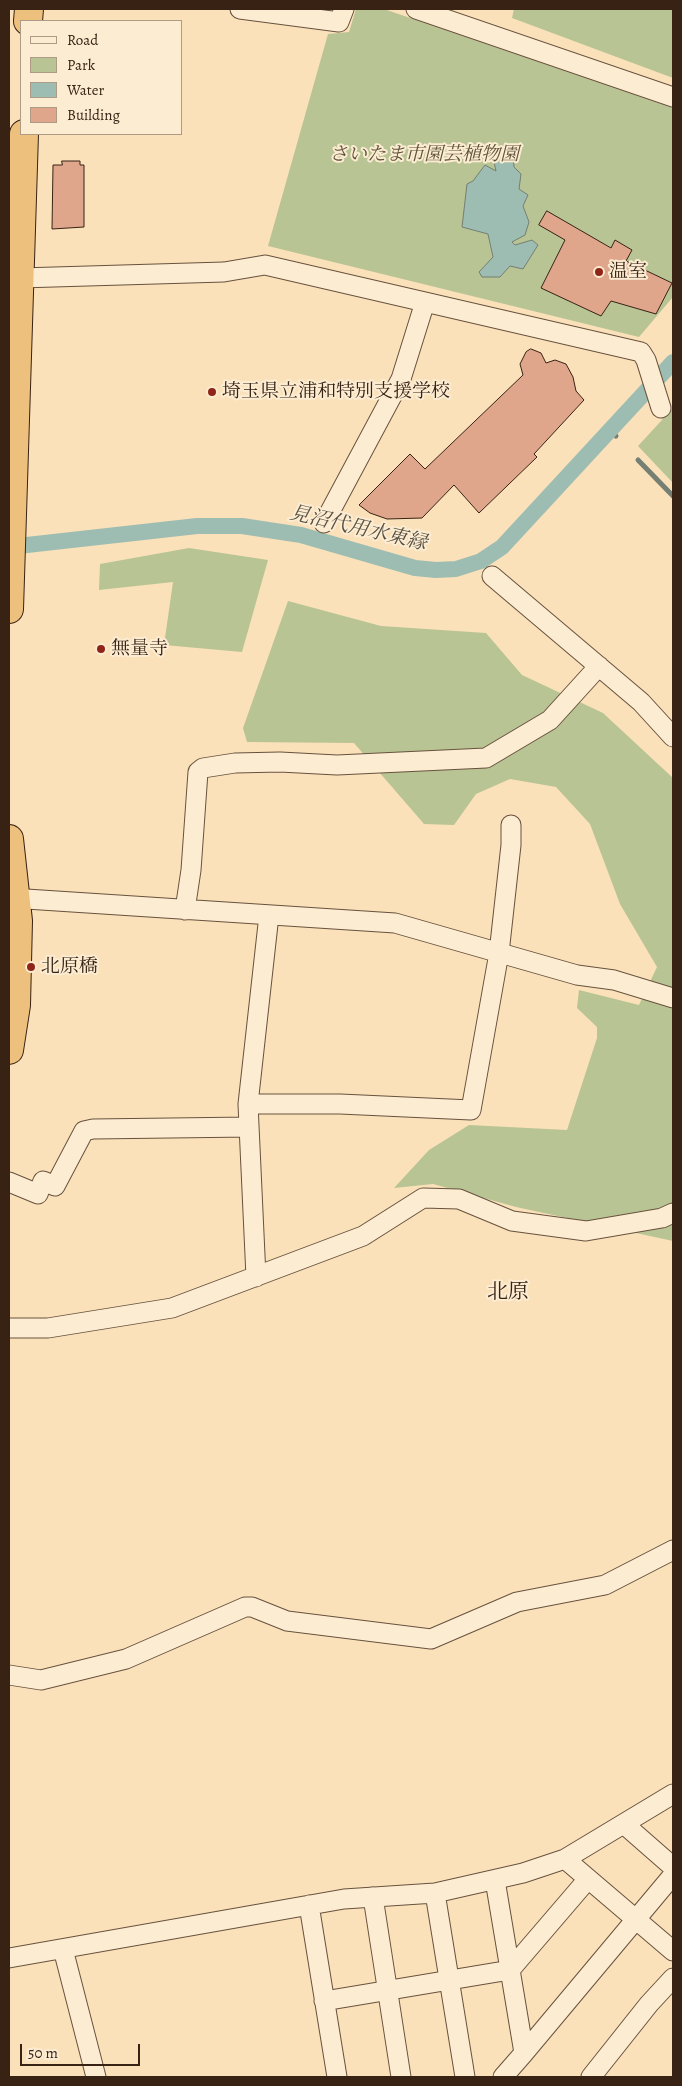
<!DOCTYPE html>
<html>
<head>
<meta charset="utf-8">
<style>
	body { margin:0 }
	#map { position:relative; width:682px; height:2086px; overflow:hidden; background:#fae1ba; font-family:Alegreya,serif }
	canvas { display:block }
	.frame { position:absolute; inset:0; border:10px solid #372214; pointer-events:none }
	.legend { position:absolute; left:20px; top:20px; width:162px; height:115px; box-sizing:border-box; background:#fcecd2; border:1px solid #ad9b86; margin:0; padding:6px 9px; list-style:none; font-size:15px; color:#372214 }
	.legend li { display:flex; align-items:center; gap:10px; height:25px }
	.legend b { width:25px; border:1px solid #ad9b86 }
	.scale { position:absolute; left:20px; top:2044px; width:120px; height:22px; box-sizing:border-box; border:2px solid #372214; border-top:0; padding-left:6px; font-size:15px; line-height:18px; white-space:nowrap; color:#372214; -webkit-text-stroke:4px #fcecd2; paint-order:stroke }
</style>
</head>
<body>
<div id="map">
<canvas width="682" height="2086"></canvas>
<div class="frame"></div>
<ul class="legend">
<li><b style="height:6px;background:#fcecd2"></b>Road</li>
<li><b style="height:14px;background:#b9c494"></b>Park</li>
<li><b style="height:14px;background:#9ebdb2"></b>Water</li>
<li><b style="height:14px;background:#dfa68c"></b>Building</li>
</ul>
<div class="scale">50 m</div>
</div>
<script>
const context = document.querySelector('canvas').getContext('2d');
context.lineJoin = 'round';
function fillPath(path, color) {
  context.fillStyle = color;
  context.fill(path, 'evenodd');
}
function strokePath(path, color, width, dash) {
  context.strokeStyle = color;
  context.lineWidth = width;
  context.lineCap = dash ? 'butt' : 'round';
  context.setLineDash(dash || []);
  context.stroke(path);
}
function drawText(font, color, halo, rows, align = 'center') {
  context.font = font + ' Alegreya,"Noto Serif JP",serif';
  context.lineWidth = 4;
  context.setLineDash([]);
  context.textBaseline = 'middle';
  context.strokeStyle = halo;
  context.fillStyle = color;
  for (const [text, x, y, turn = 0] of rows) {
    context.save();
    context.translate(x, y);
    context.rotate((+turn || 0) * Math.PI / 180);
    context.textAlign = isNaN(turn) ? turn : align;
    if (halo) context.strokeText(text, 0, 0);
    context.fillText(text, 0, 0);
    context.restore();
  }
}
const green = new Path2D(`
	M 356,9 L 384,9 L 673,108 L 673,297 L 639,337 L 268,246 L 328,34 L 349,32 Z
	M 514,9 L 673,9 L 673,78 L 512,18 Z
	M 673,408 L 673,483 L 638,446 Z
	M 189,548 L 268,560 L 242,652 L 164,645 L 173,582 L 99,590 L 100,564 Z
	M 288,601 L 381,626 L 486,633 L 522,675 L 603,713 L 673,778 L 673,1241 L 516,1207 L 433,1184 L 394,1188 L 429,1150 L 469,1125 L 567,1130 L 597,1038 L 597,1027 L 577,1008 L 579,990 L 639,1005 L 657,967 L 620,904 L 590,824 L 556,787 L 510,779 L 476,794 L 454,825 L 424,824 L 354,743 L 247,742 L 243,728 Z`);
const water = new Path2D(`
	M 513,153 L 514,167 L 521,174 L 519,189 L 528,195 L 523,206 L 529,222 L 525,235 L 512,242 L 515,245 L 532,240 L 538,245 L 523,269 L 510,266 L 500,277 L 482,277 L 479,272 L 493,257 L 488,234 L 462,227 L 467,184 L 473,181 L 485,165 L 496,171 L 493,157 Z`);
const stream = new Path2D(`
	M 610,429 L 616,436
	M 638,460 L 673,496`);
const canal = new Path2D(`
	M 9,547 L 197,526 L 242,526 L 301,535 L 415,568 L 436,570 L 456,569 L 481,561 L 502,547 L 673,362`);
const building = new Path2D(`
	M 62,161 L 80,161 L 80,165 L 84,165 L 84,227 L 52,229 L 53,165 L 62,165 Z
	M 547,211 L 611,248 L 615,240 L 632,250 L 626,261 L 672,283 L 656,314 L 611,301 L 601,316 L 541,288 L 565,240 L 539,225 Z
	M 531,349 L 541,353 L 546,363 L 555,360 L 566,364 L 573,377 L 576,391 L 584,400 L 534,454 L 537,457 L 479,513 L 454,485 L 422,518 L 387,519 L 370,513 L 359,505 L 410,454 L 425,469 L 523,375 L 520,364 L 526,352 Z`);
const minor = new Path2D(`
	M 240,9 L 339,22 L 344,9
	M 416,9 L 673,97
	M 20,278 L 224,272 L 265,265 L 641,352 L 646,360 L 661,408
	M 324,523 L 401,379 L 425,302
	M 492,576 L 641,702 L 673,737
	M 9,896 L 26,899 L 395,923 L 577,975 L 614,980 L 673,998
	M 185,910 L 191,870 L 198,772 L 203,768 L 235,763 L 280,762 L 337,765 L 486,758 L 550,720 L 599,666
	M 248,1104 L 340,1104 L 471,1110 L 499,953 L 511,845 L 511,825
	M 9,1182 L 38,1194 L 43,1181 L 55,1186 L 84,1131 L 93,1129 L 249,1127
	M 256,1277 L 248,1104 L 269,915
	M 9,1328 L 48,1328 L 172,1308 L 363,1236 L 423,1198 L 459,1199 L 512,1221 L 586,1231 L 662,1218 L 673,1213
	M 9,1675 L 41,1680 L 126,1659 L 245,1607 L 252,1607 L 287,1621 L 431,1639 L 517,1602 L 605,1585 L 673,1550
	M 625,1825 L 673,1867
	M 565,1859 L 673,1951
	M 495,1880 L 524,2053 L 503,2077
	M 435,1893 L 465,2077
	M 373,1897 L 401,2077
	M 309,1905 L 337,2077
	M 63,1949 L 96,2077
	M 9,1958 L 344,1899 L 435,1893 L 523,1873 L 565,1859 L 673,1794
	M 324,2001 L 510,1970 L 588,1879
	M 524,2053 L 673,1875
	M 591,2077 L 649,2004 L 673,1978`);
const highway = new Path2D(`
	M 28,21 L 29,9
	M 9,609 L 24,134
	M 9,839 L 18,921 L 16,1005 L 9,1050`);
const markers = [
	[599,272,5,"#8f2418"],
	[212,392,5,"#8f2418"],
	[101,649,5,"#8f2418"],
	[31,967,5,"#8f2418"]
];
const parkNames = [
	["さいたま市園芸植物園",424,155]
];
const poiNames = [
	["温室",609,272],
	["埼玉県立浦和特別支援学校",222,392],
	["無量寺",111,649],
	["北原橋",41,967]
];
const waterNames = [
	["見沼代用水東縁",358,529,13]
];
const quarterNames = [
	["北原",508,1293]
];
fillPath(green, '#b9c494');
fillPath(water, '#9ebdb2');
strokePath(water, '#757f73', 1);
strokePath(stream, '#757f73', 5);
strokePath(canal, '#9ebdb2', 16);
fillPath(building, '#dfa68c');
strokePath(building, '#372214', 1);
strokePath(minor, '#68523e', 21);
strokePath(highway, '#372214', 30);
strokePath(minor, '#fcecd2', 19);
strokePath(highway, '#edc07d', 28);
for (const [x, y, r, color] of markers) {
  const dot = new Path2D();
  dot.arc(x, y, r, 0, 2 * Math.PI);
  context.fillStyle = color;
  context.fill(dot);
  strokePath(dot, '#fcecd2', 2);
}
drawText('italic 19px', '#5e533a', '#fcecd2', parkNames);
drawText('19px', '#372214', '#fcecd2', poiNames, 'left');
drawText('italic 20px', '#565043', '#fcecd2', waterNames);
drawText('21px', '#372214', '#fcecd2', quarterNames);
</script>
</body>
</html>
